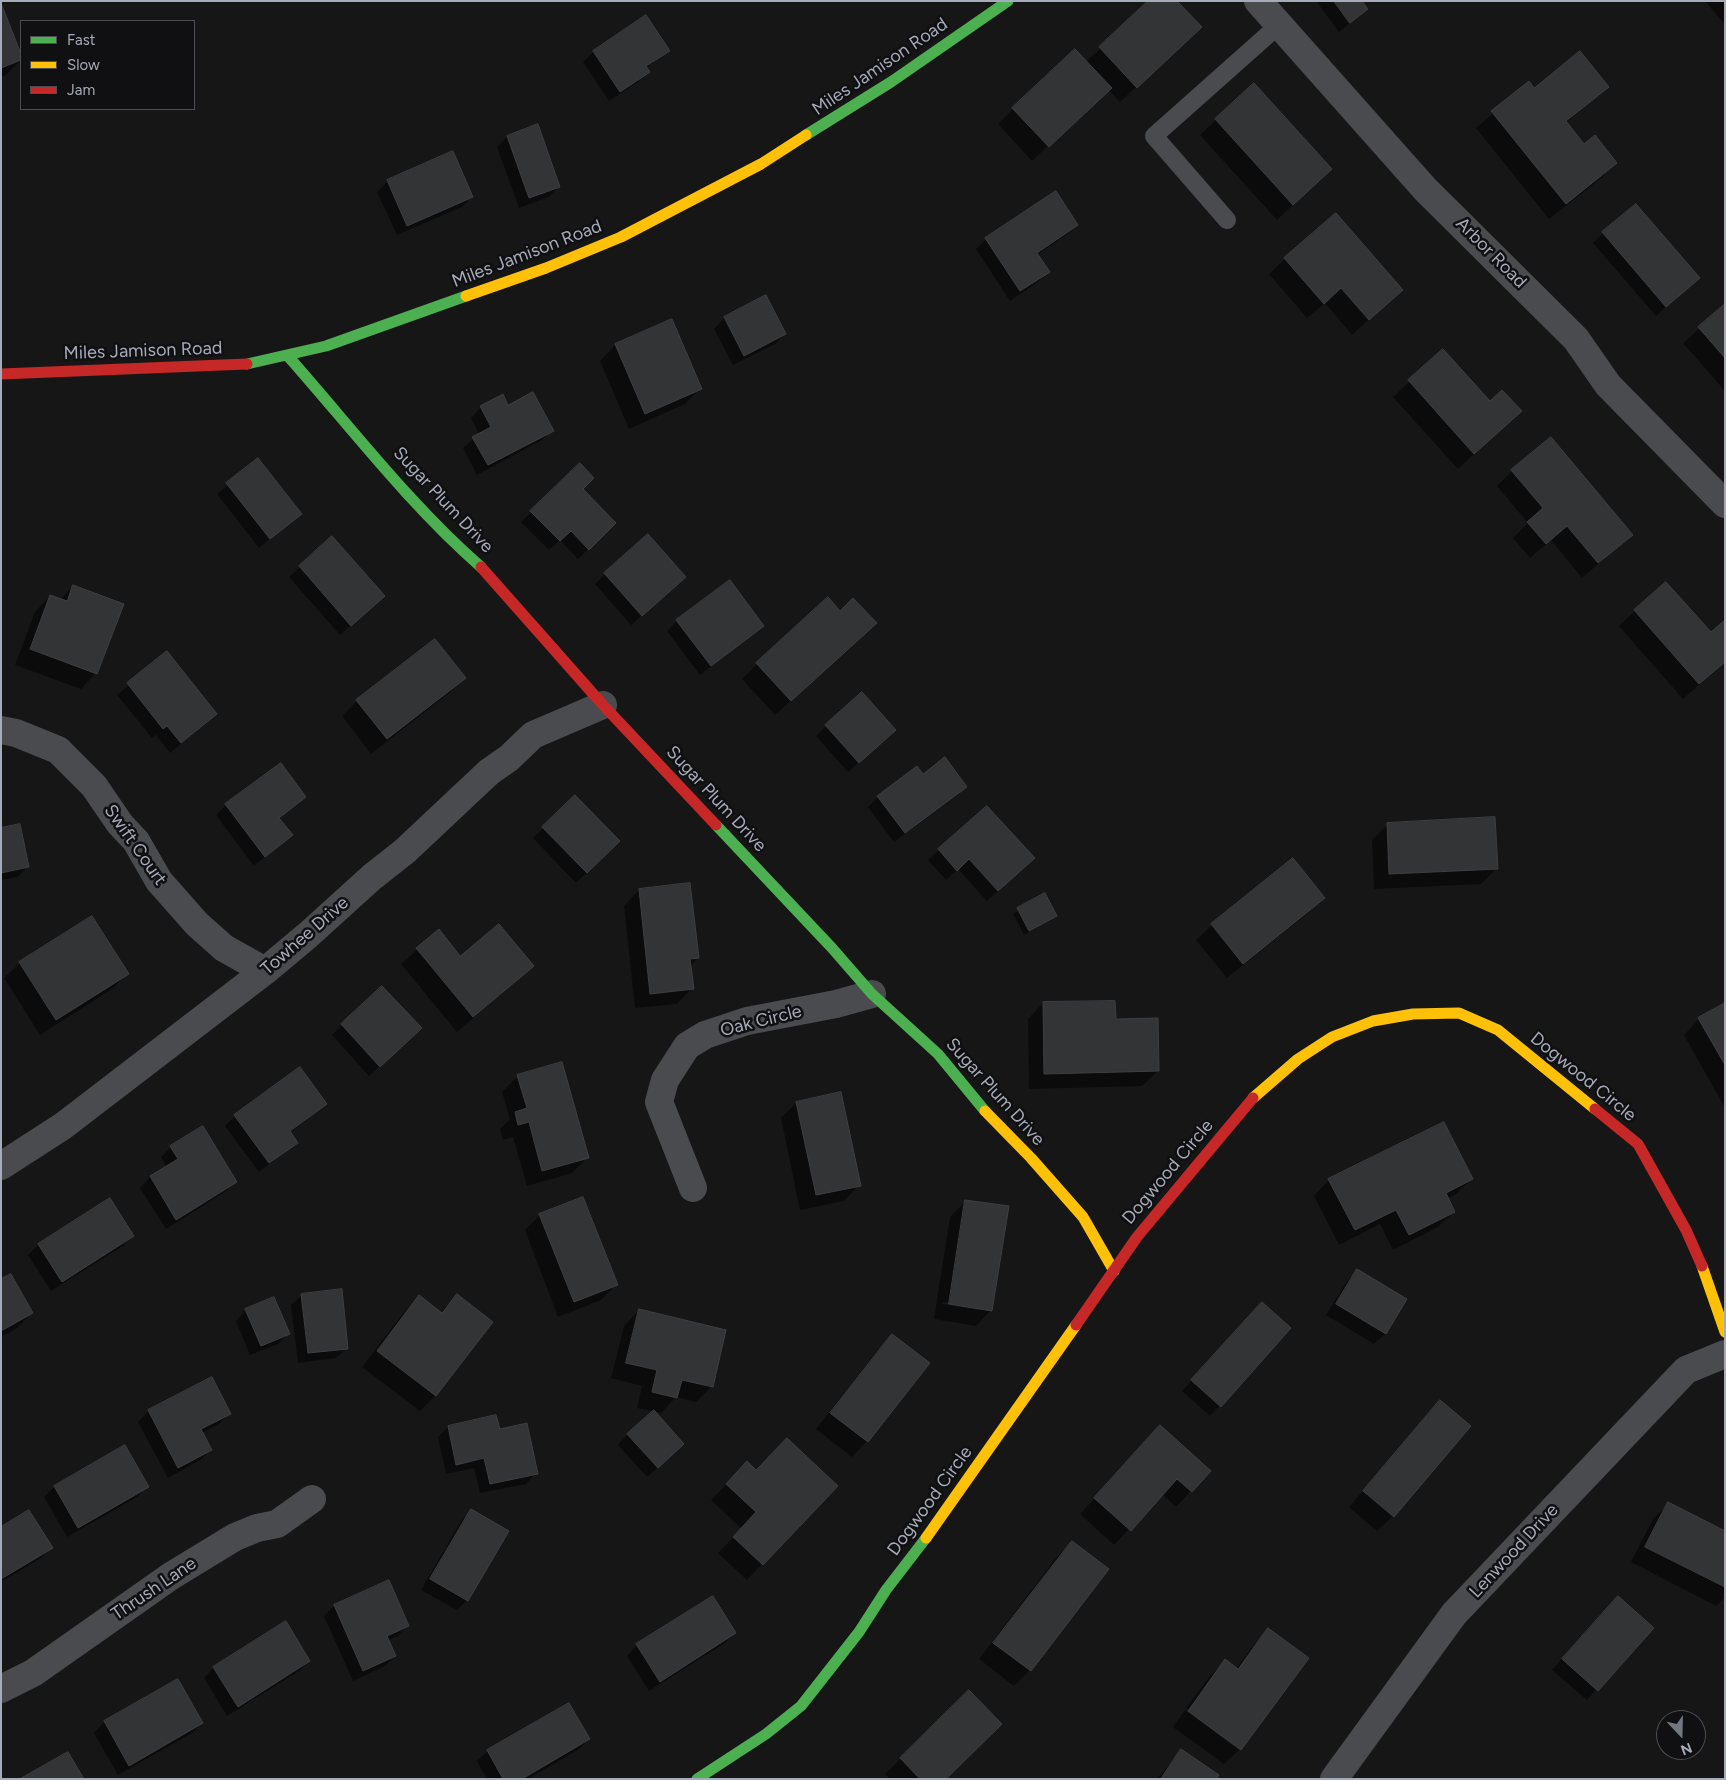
<!DOCTYPE html>
<html>
<head>
<meta charset="utf-8">
<style>
	body { margin:0 }
	#map { position:relative; width:1726px; height:1780px; overflow:hidden; background:#161616; font-family:Figtree,sans-serif }
	canvas { display:block }
	.frame { position:absolute; inset:0; border:2px solid #a5abb8; pointer-events:none }
	.legend { position:absolute; left:20px; top:20px; width:175px; height:90px; box-sizing:border-box; background:#101012; border:1px solid #4c4e54; margin:0; padding:6px 9px; list-style:none; font-size:15px; color:#a5abb8 }
	.legend li { display:flex; align-items:center; gap:10px; height:25px }
	.legend b { width:25px; border:1px solid #4c4e54 }
	.north { position:absolute; left:1656px; top:1710px; width:50px; height:50px; box-sizing:border-box; background:#101012; border:1px solid #4c4e54; border-radius:50%; rotate:159deg; font-size:14px; font-weight:700; line-height:20px; text-align:center; color:#a5abb8 }
	.north::after { content:''; display:block; margin:auto; width:18px; height:22px; background:#73777f; clip-path:polygon(50% 0,100% 100%,50% 72%,0 100%) }
</style>
</head>
<body>
<div id="map">
<canvas width="1726" height="1780"></canvas>
<div class="frame"></div>
<ul class="legend">
<li><b style="height:6px;background:#4caf50"></b>Fast</li>
<li><b style="height:6px;background:#ffc107"></b>Slow</li>
<li><b style="height:6px;background:#c62828"></b>Jam</li>
</ul>
<div class="north">N</div>
</div>
<script>
const context = document.querySelector('canvas').getContext('2d');
context.lineJoin = 'round';
function fillPath(path, color) {
  context.fillStyle = color;
  context.fill(path, 'evenodd');
}
function strokePath(path, color, width, dash) {
  context.strokeStyle = color;
  context.lineWidth = width;
  context.lineCap = dash ? 'butt' : 'round';
  context.setLineDash(dash || []);
  context.stroke(path);
}
function drawText(font, color, halo, rows, align = 'center') {
  context.font = font + ' Figtree,sans-serif';
  context.lineWidth = 5;
  context.setLineDash([]);
  context.textBaseline = 'middle';
  context.strokeStyle = halo;
  context.fillStyle = color;
  for (const [text, x, y, turn = 0] of rows) {
    context.save();
    context.translate(x, y);
    context.rotate((+turn || 0) * Math.PI / 180);
    context.textAlign = isNaN(turn) ? turn : align;
    if (halo) context.strokeText(text, 0, 0);
    context.fillText(text, 0, 0);
    context.restore();
  }
}
const shadow = new Path2D(`
	M 1150,1 L 1184,43 L 1120,102 L 1108,89 L 1032,161 L 998,124 L 1013,109 L 1086,62 Z
	M 1316,1 L 1361,1 L 1367,9 L 1339,32 Z
	M 1705,1 L 1725,1 L 1725,25 Z
	M 1,6 L 21,57 L 21,60 L 6,75 L 1,77 Z
	M 646,17 L 668,51 L 646,68 L 648,71 L 638,82 L 609,101 L 583,62 L 593,52 Z
	M 1528,83 L 1534,90 L 1607,86 L 1566,123 L 1584,145 L 1615,163 L 1600,179 L 1549,219 L 1476,128 Z
	M 1253,85 L 1330,169 L 1277,220 L 1200,135 Z
	M 537,126 L 559,186 L 549,197 L 519,208 L 497,147 L 507,137 Z
	M 452,153 L 472,197 L 462,207 L 397,235 L 377,192 L 387,182 Z
	M 1077,225 L 1066,235 L 1037,255 L 1048,272 L 1038,282 L 1010,301 L 976,249 L 986,239 Z
	M 1603,233 L 1698,278 L 1656,316 L 1593,243 Z
	M 1285,259 L 1401,290 L 1352,335 L 1325,303 L 1307,318 L 1269,274 Z
	M 766,297 L 785,334 L 775,344 L 733,365 L 714,329 L 724,318 Z
	M 1725,306 L 1725,391 L 1683,343 Z
	M 671,321 L 700,389 L 685,404 L 629,429 L 600,361 L 615,345 Z
	M 1443,351 L 1490,403 L 1520,411 L 1458,469 L 1393,397 Z
	M 507,406 L 552,430 L 542,440 L 477,475 L 463,448 L 479,434 L 471,418 L 481,407 Z
	M 258,460 L 300,514 L 259,548 L 217,494 Z
	M 580,465 L 582,489 L 615,523 L 578,559 L 560,540 L 549,550 L 521,522 Z
	M 1512,471 L 1631,535 L 1582,578 L 1551,540 L 1530,558 L 1513,538 L 1528,523 L 1497,486 Z
	M 332,538 L 373,606 L 340,635 L 289,577 Z
	M 605,574 L 674,587 L 631,625 L 595,584 Z
	M 73,586 L 96,673 L 81,689 L 15,665 L 35,612 L 50,596 L 60,600 Z
	M 1635,611 L 1725,662 L 1683,699 L 1619,626 Z
	M 677,621 L 762,626 L 700,675 L 667,631 Z
	M 860,639 L 775,715 L 742,679 L 757,664 Z
	M 167,653 L 216,714 L 170,753 L 156,735 L 152,738 L 117,695 Z
	M 464,678 L 449,693 L 371,754 L 342,716 L 357,701 Z
	M 826,726 L 884,740 L 848,772 L 816,736 Z
	M 922,775 L 966,787 L 955,797 L 894,842 L 868,807 L 878,797 Z
	M 305,797 L 279,819 L 291,835 L 254,866 L 216,815 L 226,805 Z
	M 575,797 L 618,841 L 576,883 L 533,838 Z
	M 986,807 L 1023,868 L 987,901 L 958,869 L 946,880 L 928,860 Z
	M 1387,825 L 1497,868 L 1481,884 L 1374,889 L 1372,840 Z
	M 1,829 L 28,866 L 18,877 L 1,880 Z
	M 1293,860 L 1323,898 L 1308,913 L 1227,978 L 1196,940 L 1212,925 Z
	M 689,884 L 698,958 L 690,966 L 692,988 L 677,1004 L 635,1008 L 624,906 L 639,890 Z
	M 1045,894 L 1056,916 L 1024,935 L 1013,914 Z
	M 438,931 L 460,957 L 533,966 L 457,1032 L 401,964 Z
	M 20,963 L 127,974 L 112,989 L 40,1035 L 4,978 Z
	M 382,987 L 410,1038 L 369,1076 L 332,1035 Z
	M 1043,1003 L 1114,1021 L 1158,1071 L 1142,1086 L 1029,1089 L 1028,1019 Z
	M 1725,1005 L 1725,1108 L 1684,1035 L 1699,1019 Z
	M 518,1076 L 587,1158 L 572,1173 L 527,1186 L 513,1137 L 503,1140 L 500,1129 L 510,1119 L 502,1092 Z
	M 796,1103 L 859,1185 L 844,1201 L 800,1210 L 781,1118 Z
	M 325,1104 L 290,1133 L 296,1143 L 259,1172 L 225,1126 L 235,1116 Z
	M 171,1147 L 236,1182 L 225,1192 L 166,1229 L 140,1188 L 150,1177 L 167,1167 L 161,1157 Z
	M 1471,1179 L 1456,1194 L 1447,1199 L 1454,1212 L 1438,1227 L 1393,1250 L 1380,1224 L 1339,1245 L 1314,1196 L 1329,1180 Z
	M 110,1199 L 133,1235 L 123,1246 L 51,1291 L 28,1255 L 38,1245 Z
	M 966,1201 L 991,1310 L 976,1326 L 934,1319 L 950,1217 ZM 943,1302 L 980,1307 L 980,1310 L 942,1304 Z
	M 540,1215 L 616,1285 L 601,1300 L 558,1317 L 525,1230 Z
	M 1357,1271 L 1405,1300 L 1385,1334 L 1374,1344 L 1326,1315 L 1347,1281 Z
	M 1,1280 L 32,1313 L 16,1329 L 1,1337 Z
	M 302,1295 L 347,1348 L 336,1358 L 298,1363 L 291,1305 Z
	M 457,1296 L 492,1322 L 435,1396 L 420,1411 L 362,1367 L 404,1312 L 419,1297 L 440,1313 Z
	M 246,1310 L 288,1334 L 278,1344 L 250,1355 L 236,1321 Z
	M 639,1310 L 712,1386 L 696,1402 L 676,1397 L 661,1413 L 637,1408 L 642,1386 L 611,1378 L 624,1326 Z
	M 1252,1314 L 1290,1328 L 1210,1416 L 1182,1391 Z
	M 892,1336 L 867,1441 L 852,1457 L 816,1429 L 877,1351 Z
	M 211,1379 L 229,1414 L 219,1424 L 202,1433 L 211,1450 L 200,1460 L 168,1478 L 138,1422 L 148,1411 Z
	M 1440,1402 L 1393,1516 L 1377,1531 L 1349,1507 Z
	M 448,1427 L 499,1431 L 536,1473 L 526,1484 L 480,1493 L 474,1468 L 446,1474 L 438,1437 Z
	M 1160,1427 L 1209,1471 L 1176,1507 L 1162,1494 L 1114,1545 L 1080,1514 Z
	M 628,1434 L 673,1454 L 647,1477 L 618,1445 Z
	M 125,1447 L 148,1486 L 137,1497 L 67,1537 L 44,1497 L 54,1487 Z
	M 756,1471 L 762,1564 L 747,1580 L 718,1553 L 742,1529 L 711,1500 L 732,1479 Z
	M 1668,1504 L 1725,1532 L 1725,1597 L 1716,1606 L 1631,1562 L 1653,1519 Z
	M 471,1511 L 467,1600 L 457,1610 L 421,1590 L 461,1521 Z
	M 1,1528 L 51,1548 L 41,1558 L 1,1582 Z
	M 1072,1542 L 1107,1569 L 1030,1670 L 1014,1686 L 979,1659 L 1056,1558 Z
	M 389,1582 L 408,1625 L 398,1636 L 388,1640 L 395,1656 L 385,1666 L 353,1681 L 324,1616 L 334,1606 Z
	M 1607,1608 L 1652,1629 L 1587,1700 L 1552,1670 Z
	M 1268,1630 L 1307,1658 L 1239,1750 L 1239,1747 L 1186,1708 L 1210,1676 L 1225,1661 L 1236,1669 L 1253,1646 Z
	M 735,1633 L 725,1643 L 649,1691 L 627,1656 L 637,1645 Z
	M 309,1661 L 299,1671 L 227,1716 L 204,1678 L 214,1667 Z
	M 178,1681 L 202,1723 L 192,1733 L 118,1775 L 94,1733 L 104,1722 Z
	M 969,1692 L 945,1779 L 890,1779 L 885,1774 Z
	M 568,1704 L 589,1739 L 579,1749 L 528,1779 L 487,1779 L 477,1761 L 488,1751 Z
	M 1185,1710 L 1239,1750 L 1224,1764 L 1173,1727 Z
	M 1181,1751 L 1215,1779 L 1157,1779 Z`);
const building = new Path2D(`
	M 1148,1 L 1177,1 L 1202,27 L 1137,88 L 1099,47 Z
	M 1334,1 L 1362,1 L 1368,9 L 1350,23 Z
	M 1,3 L 21,54 L 21,60 L 1,68 Z
	M 646,15 L 670,51 L 646,66 L 650,72 L 620,92 L 593,51 Z
	M 1075,49 L 1112,88 L 1049,147 L 1012,108 Z
	M 1580,51 L 1609,87 L 1566,121 L 1584,144 L 1595,135 L 1617,163 L 1566,204 L 1491,111 L 1529,81 L 1534,88 Z
	M 1254,83 L 1332,169 L 1293,205 L 1215,119 Z
	M 538,124 L 560,187 L 529,198 L 507,136 Z
	M 453,151 L 473,197 L 407,226 L 387,180 Z
	M 1056,191 L 1078,225 L 1037,253 L 1050,272 L 1020,291 L 985,238 Z
	M 1636,204 L 1700,278 L 1666,307 L 1602,232 Z
	M 1336,213 L 1403,290 L 1369,320 L 1341,288 L 1324,304 L 1284,258 Z
	M 766,295 L 786,334 L 744,356 L 724,317 Z
	M 1725,304 L 1725,358 L 1698,327 Z
	M 672,319 L 702,389 L 645,414 L 615,344 Z
	M 1443,349 L 1490,401 L 1502,390 L 1522,411 L 1474,454 L 1408,380 Z
	M 533,392 L 554,431 L 488,465 L 472,437 L 491,427 L 480,406 L 503,394 L 508,405 Z
	M 1551,437 L 1633,535 L 1598,563 L 1567,526 L 1546,544 L 1527,522 L 1543,508 L 1511,470 Z
	M 258,458 L 302,514 L 270,539 L 226,483 Z
	M 580,463 L 594,478 L 583,489 L 616,523 L 589,550 L 571,531 L 560,541 L 530,511 Z
	M 648,534 L 686,577 L 642,616 L 604,573 Z
	M 332,536 L 385,596 L 351,626 L 299,566 Z
	M 730,580 L 764,626 L 711,666 L 676,620 Z
	M 1666,582 L 1711,632 L 1725,620 L 1725,662 L 1699,684 L 1634,610 Z
	M 73,585 L 124,604 L 97,674 L 30,649 L 50,595 L 67,601 Z
	M 828,597 L 840,611 L 853,598 L 877,623 L 791,701 L 756,663 Z
	M 435,639 L 466,678 L 387,739 L 356,700 Z
	M 167,651 L 217,714 L 181,743 L 167,726 L 163,729 L 127,683 Z
	M 862,692 L 896,730 L 859,763 L 825,725 Z
	M 945,757 L 967,787 L 905,833 L 877,796 L 917,766 L 923,774 Z
	M 281,763 L 306,797 L 279,818 L 293,835 L 265,857 L 225,804 Z
	M 575,795 L 620,841 L 587,873 L 542,827 Z
	M 987,806 L 1035,858 L 998,891 L 969,859 L 957,871 L 938,849 Z
	M 1495,817 L 1498,869 L 1389,874 L 1387,823 Z
	M 20,824 L 29,867 L 1,873 L 1,828 Z
	M 1293,858 L 1325,898 L 1243,964 L 1211,924 Z
	M 690,883 L 699,958 L 690,959 L 694,989 L 650,994 L 639,889 Z
	M 1045,893 L 1057,916 L 1029,931 L 1017,908 Z
	M 92,916 L 129,974 L 56,1020 L 19,962 Z
	M 499,924 L 534,966 L 473,1017 L 416,948 L 439,929 L 460,956 Z
	M 382,986 L 422,1028 L 380,1067 L 341,1024 Z
	M 1115,1001 L 1116,1019 L 1158,1018 L 1159,1071 L 1044,1074 L 1043,1002 Z
	M 1725,1003 L 1725,1065 L 1698,1018 Z
	M 562,1062 L 589,1158 L 542,1171 L 529,1122 L 518,1125 L 515,1112 L 527,1108 L 517,1075 Z
	M 300,1067 L 327,1104 L 290,1131 L 298,1143 L 269,1163 L 234,1115 Z
	M 841,1092 L 861,1186 L 816,1195 L 796,1102 Z
	M 1444,1122 L 1473,1179 L 1446,1193 L 1455,1212 L 1409,1235 L 1396,1210 L 1355,1230 L 1328,1179 Z
	M 203,1126 L 237,1182 L 176,1220 L 150,1176 L 178,1159 L 170,1146 Z
	M 583,1197 L 618,1285 L 574,1302 L 539,1214 Z
	M 110,1198 L 134,1236 L 62,1282 L 38,1244 Z
	M 965,1200 L 1009,1206 L 992,1311 L 949,1304 Z
	M 1357,1269 L 1407,1299 L 1386,1334 L 1336,1304 Z
	M 11,1274 L 33,1313 L 1,1331 L 1,1279 Z
	M 342,1289 L 348,1349 L 308,1353 L 301,1294 Z
	M 457,1294 L 493,1322 L 436,1396 L 377,1351 L 419,1295 L 442,1313 Z
	M 274,1297 L 290,1334 L 261,1346 L 245,1309 Z
	M 1262,1302 L 1291,1328 L 1221,1407 L 1191,1380 Z
	M 639,1309 L 726,1330 L 713,1387 L 682,1380 L 677,1398 L 652,1392 L 657,1370 L 626,1363 Z
	M 892,1334 L 930,1363 L 868,1442 L 830,1413 Z
	M 212,1377 L 231,1414 L 201,1429 L 212,1450 L 178,1468 L 148,1410 Z
	M 1440,1400 L 1471,1426 L 1394,1517 L 1363,1491 Z
	M 654,1410 L 684,1444 L 658,1468 L 627,1434 Z
	M 496,1415 L 500,1429 L 527,1423 L 538,1474 L 490,1484 L 484,1458 L 456,1465 L 448,1426 Z
	M 1160,1425 L 1211,1471 L 1192,1492 L 1177,1479 L 1131,1531 L 1094,1498 Z
	M 787,1438 L 838,1486 L 763,1565 L 733,1537 L 756,1512 L 726,1484 L 747,1461 L 756,1470 Z
	M 125,1445 L 149,1487 L 78,1528 L 54,1486 Z
	M 1668,1502 L 1725,1531 L 1725,1587 L 1645,1547 Z
	M 471,1509 L 509,1531 L 468,1601 L 430,1579 Z
	M 29,1510 L 53,1548 L 1,1579 L 1,1527 Z
	M 1072,1541 L 1109,1569 L 1031,1671 L 993,1643 Z
	M 389,1580 L 409,1626 L 387,1636 L 396,1656 L 363,1671 L 334,1605 Z
	M 713,1596 L 736,1633 L 660,1682 L 636,1644 Z
	M 1618,1596 L 1654,1628 L 1598,1691 L 1562,1659 Z
	M 286,1621 L 310,1661 L 238,1707 L 213,1667 Z
	M 1268,1628 L 1309,1658 L 1241,1750 L 1188,1711 L 1225,1659 L 1238,1669 Z
	M 178,1679 L 203,1723 L 129,1766 L 104,1721 Z
	M 969,1690 L 1002,1724 L 946,1779 L 920,1779 L 900,1758 Z
	M 569,1703 L 590,1739 L 522,1779 L 503,1779 L 487,1750 Z
	M 1181,1749 L 1219,1775 L 1217,1779 L 1161,1779 Z
	M 68,1752 L 84,1779 L 20,1779 Z`);
const lane = new Path2D(`
	M 1227,220 L 1154,136 L 1280,24`);
const street = new Path2D(`
	M 1258,1 L 1425,189 L 1576,339 L 1608,385 L 1725,504
	M 1,730 L 16,733 L 58,750 L 94,786 L 120,824 L 136,841 L 159,881 L 197,924 L 224,948 L 265,971
	M 1,1166 L 63,1126 L 265,971 L 308,935 L 372,877 L 405,851 L 489,772 L 509,758 L 533,735 L 603,705
	M 693,1188 L 659,1102 L 665,1080 L 687,1046 L 705,1035 L 747,1021 L 836,1004 L 872,994
	M 1,1689 L 33,1673 L 171,1576 L 235,1537 L 257,1528 L 277,1524 L 312,1499
	M 1334,1779 L 1454,1614 L 1686,1370 L 1725,1354`);
const fast = new Path2D(`
	M 806,135 L 891,82 L 1008,1
	M 287,355 C 350,426 409,504 481,567
	M 247,364 L 326,346 L 466,296
	M 716,825 L 832,948 L 872,994 L 938,1054 L 985,1111
	M 697,1779 L 766,1734 L 801,1706 L 859,1632 L 886,1590 L 926,1538`);
const slow = new Path2D(`
	M 466,296 L 546,268 L 621,237 L 761,164 L 806,135
	M 1253,1098 L 1298,1059 L 1332,1037 L 1373,1021 L 1413,1014 L 1459,1013 L 1498,1030 L 1595,1109
	M 985,1111 L 1031,1158 L 1083,1217 L 1114,1271
	M 1702,1266 L 1725,1332
	M 926,1538 L 1076,1325`);
const jam = new Path2D(`
	M 1,374 L 247,364
	M 481,567 L 603,705 L 716,825
	M 1595,1109 L 1638,1144 L 1686,1230 L 1702,1266
	M 1076,1325 L 1137,1237 L 1253,1098`);
const streetNames = [
	["Miles Jamison Road",880,67,-34],
	["Arbor Road",1491,253,45],
	["Miles Jamison Road",527,254,-21],
	["Miles Jamison Road",143,351,-2],
	["Sugar Plum Drive",443,500,47],
	["Sugar Plum Drive",716,799,47],
	["Swift Court",135,845,55],
	["Towhee Drive",305,936,-41],
	["Oak Circle",761,1021,-14],
	["Dogwood Circle",1583,1077,39],
	["Sugar Plum Drive",995,1092,48],
	["Dogwood Circle",1168,1172,-50],
	["Dogwood Circle",930,1501,-54],
	["Lenwood Drive",1514,1551,-47],
	["Thrush Lane",154,1589,-34]
];
fillPath(shadow, '#0007');
fillPath(building, '#333435');
strokePath(building, '#3e3f42', 1);
strokePath(lane, '#494b4f', 18);
strokePath(street, '#494b4f', 28);
strokePath(fast, '#4caf50', 11);
strokePath(slow, '#ffc107', 11);
strokePath(jam, '#c62828', 11);
drawText('18px', '#a5abb8', '#101012', streetNames);
</script>
</body>
</html>
